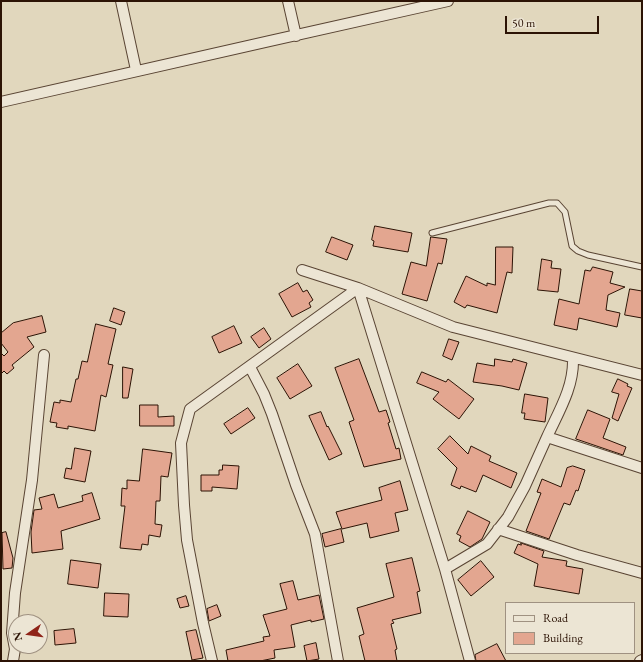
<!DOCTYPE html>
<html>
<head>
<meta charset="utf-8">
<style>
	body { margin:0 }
	#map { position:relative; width:643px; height:662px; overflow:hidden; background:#e1d7bd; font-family:"EB Garamond",serif }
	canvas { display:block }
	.frame { position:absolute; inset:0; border:2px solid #2c1305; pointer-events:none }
	.legend { position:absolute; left:505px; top:602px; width:130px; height:52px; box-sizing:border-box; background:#ece5d4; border:1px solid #9f9181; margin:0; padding:5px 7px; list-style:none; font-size:12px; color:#2c1305 }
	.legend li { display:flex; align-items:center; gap:8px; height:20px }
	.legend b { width:20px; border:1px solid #9f9181 }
	.north { position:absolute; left:8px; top:614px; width:40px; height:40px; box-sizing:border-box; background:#ece5d4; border:1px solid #9f9181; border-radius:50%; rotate:257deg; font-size:11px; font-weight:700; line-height:16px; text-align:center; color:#2c1305 }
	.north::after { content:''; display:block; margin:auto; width:14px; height:18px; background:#8f2418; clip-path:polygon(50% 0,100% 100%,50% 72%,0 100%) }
	.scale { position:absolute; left:505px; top:16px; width:94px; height:18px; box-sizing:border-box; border:2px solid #2c1305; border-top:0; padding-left:5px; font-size:12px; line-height:14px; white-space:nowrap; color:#2c1305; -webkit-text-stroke:3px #ece5d4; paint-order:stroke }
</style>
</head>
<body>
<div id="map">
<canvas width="643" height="662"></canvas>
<div class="frame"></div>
<ul class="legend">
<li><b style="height:5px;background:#ece5d4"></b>Road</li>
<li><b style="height:11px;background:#e3a690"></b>Building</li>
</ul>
<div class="north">N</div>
<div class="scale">50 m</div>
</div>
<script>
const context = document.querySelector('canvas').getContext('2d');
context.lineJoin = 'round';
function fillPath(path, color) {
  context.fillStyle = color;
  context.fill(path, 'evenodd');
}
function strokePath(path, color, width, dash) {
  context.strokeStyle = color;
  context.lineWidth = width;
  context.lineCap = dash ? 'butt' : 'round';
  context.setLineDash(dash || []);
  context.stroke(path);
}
const building = new Path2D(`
	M 375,226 L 412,233 L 408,252 L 373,246 L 374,241 L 372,240 Z
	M 332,237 L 353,245 L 347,260 L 326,252 Z
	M 431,237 L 447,239 L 442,264 L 438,263 L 427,301 L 402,294 L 411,262 L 426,266 Z
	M 496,247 L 513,247 L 512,273 L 507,272 L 497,313 L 467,305 L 465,308 L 454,302 L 466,276 L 487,286 L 487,283 L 495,285 Z
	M 542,259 L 552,261 L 551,268 L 561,269 L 558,292 L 538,290 Z
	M 593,267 L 613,272 L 610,283 L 625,287 L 608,295 L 606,310 L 620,313 L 617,327 L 579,318 L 577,330 L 554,325 L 559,299 L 579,304 L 585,270 L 590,271 Z
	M 298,283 L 303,292 L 307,290 L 313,300 L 309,303 L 311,307 L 292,317 L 279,294 Z
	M 630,289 L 642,291 L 642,318 L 625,315 Z
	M 114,308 L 125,312 L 121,325 L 110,321 Z
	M 42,316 L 46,332 L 27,337 L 34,347 L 12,365 L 14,368 L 7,374 L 4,371 L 1,374 L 1,353 L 4,356 L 8,352 L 1,343 L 1,333 L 13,323 Z
	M 96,324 L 116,329 L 108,364 L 113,365 L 106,397 L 101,395 L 95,431 L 68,426 L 68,429 L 56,427 L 57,423 L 50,422 L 54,402 L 60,403 L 60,400 L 71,402 L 76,379 L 78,379 L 82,361 L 87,362 Z
	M 234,326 L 242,343 L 219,353 L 212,337 Z
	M 264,328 L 271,339 L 259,348 L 251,337 Z
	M 449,339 L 459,342 L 452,360 L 443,356 Z
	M 359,359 L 379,412 L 386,410 L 390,422 L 388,423 L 396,449 L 399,448 L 401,459 L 364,467 L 349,422 L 354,420 L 335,368 Z
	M 495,359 L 512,362 L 513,359 L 527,363 L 519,390 L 502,386 L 473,382 L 477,363 L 494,366 Z
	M 298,364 L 312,386 L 290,399 L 277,378 Z
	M 123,367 L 133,369 L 128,398 L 123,398 Z
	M 422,372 L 446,382 L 448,379 L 474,399 L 459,419 L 433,399 L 439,392 L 417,383 Z
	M 618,379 L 628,384 L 627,386 L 632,388 L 618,421 L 612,418 L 619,394 L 612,392 Z
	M 525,394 L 548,398 L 545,422 L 524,419 L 525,413 L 522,413 Z
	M 140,405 L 158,405 L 158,417 L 174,416 L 174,426 L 140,426 Z
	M 248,408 L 255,418 L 231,434 L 224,424 Z
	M 588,410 L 610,419 L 603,438 L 626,447 L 623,455 L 576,439 Z
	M 321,412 L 327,427 L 328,426 L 342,454 L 329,460 L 309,416 Z
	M 450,436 L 468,454 L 471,446 L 491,456 L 489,461 L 517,473 L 511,488 L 483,475 L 476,492 L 461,486 L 460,489 L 451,485 L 457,468 L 438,449 Z
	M 75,448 L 91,451 L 85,482 L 64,478 L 66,468 L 71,469 Z
	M 143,449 L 172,453 L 168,477 L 161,476 L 160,501 L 156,501 L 155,524 L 162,525 L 160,537 L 149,535 L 148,545 L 142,544 L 141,550 L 120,548 L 125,506 L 121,506 L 122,488 L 127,489 L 127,480 L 139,481 Z
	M 223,465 L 239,466 L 237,489 L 212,487 L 212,491 L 201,491 L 201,475 L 219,475 L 219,470 L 222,470 Z
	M 573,466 L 585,470 L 578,491 L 576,490 L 570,505 L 564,503 L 549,539 L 526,531 L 541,493 L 537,492 L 542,479 L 561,487 L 567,468 Z
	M 400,481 L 408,510 L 395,513 L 399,531 L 370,538 L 367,523 L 342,529 L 336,512 L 382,500 L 379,488 Z
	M 92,493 L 100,519 L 61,531 L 63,549 L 32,553 L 31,532 L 34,510 L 42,509 L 39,498 L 54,494 L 58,508 L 83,501 L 82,496 Z
	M 468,511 L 490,522 L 482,539 L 470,547 L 459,541 L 461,536 L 457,534 Z
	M 341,529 L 344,542 L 325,547 L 322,534 Z
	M 6,532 L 13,558 L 12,568 L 3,569 L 2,533 Z
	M 521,543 L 544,551 L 542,557 L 567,561 L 566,566 L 583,569 L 579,594 L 534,586 L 538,564 L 514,553 L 518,544 L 521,545 Z
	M 412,558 L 420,591 L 417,592 L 421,613 L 392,620 L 394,623 L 391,624 L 397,649 L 395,650 L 397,661 L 365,661 L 359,636 L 364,634 L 357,608 L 394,597 L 386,564 Z
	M 71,560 L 101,564 L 98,588 L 68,584 Z
	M 481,561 L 494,577 L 471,596 L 458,580 Z
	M 293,581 L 298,600 L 319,595 L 324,619 L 311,622 L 311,620 L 291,625 L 295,647 L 274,650 L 275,658 L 260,661 L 228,661 L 226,650 L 264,641 L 263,637 L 270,636 L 263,615 L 287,609 L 280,584 Z
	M 105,593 L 129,594 L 128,617 L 104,616 Z
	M 186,596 L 189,606 L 180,608 L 177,599 Z
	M 217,605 L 221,616 L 209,621 L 207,609 Z
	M 74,629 L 76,643 L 55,645 L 54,631 Z
	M 196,630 L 203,658 L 192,660 L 186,632 Z
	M 316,643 L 319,659 L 307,661 L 304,646 Z
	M 497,644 L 506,661 L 476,661 L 475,655 Z`);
const service = new Path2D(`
	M 432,233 L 549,203 L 557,203 L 565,212 L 572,246 L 578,251 L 588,255 L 642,267`);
const minor = new Path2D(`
	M 121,1 L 136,70
	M 288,1 L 296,36
	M 1,102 C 150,67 299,35 448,1
	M 302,270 L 358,288 L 453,327 L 642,375
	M 250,367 L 264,394 L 272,414 L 296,485 L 315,534 L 338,661
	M 547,437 C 559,411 574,387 573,358
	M 498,529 L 577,555 L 642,573
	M 445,569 L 487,544 L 508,517 L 525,486 L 547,437 L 642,468
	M 13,661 L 15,649 L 12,633 L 15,593 L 32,480 L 44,355
	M 212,661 L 203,623 L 187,540 L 184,505 L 181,443 L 190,409 L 358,288 L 445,569 L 470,661
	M 640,661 L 642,660`);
fillPath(building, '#e3a690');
strokePath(building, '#2c1305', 1);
strokePath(service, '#594433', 7);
strokePath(minor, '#594433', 12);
strokePath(service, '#ece5d4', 5);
strokePath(minor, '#ece5d4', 10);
</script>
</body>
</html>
